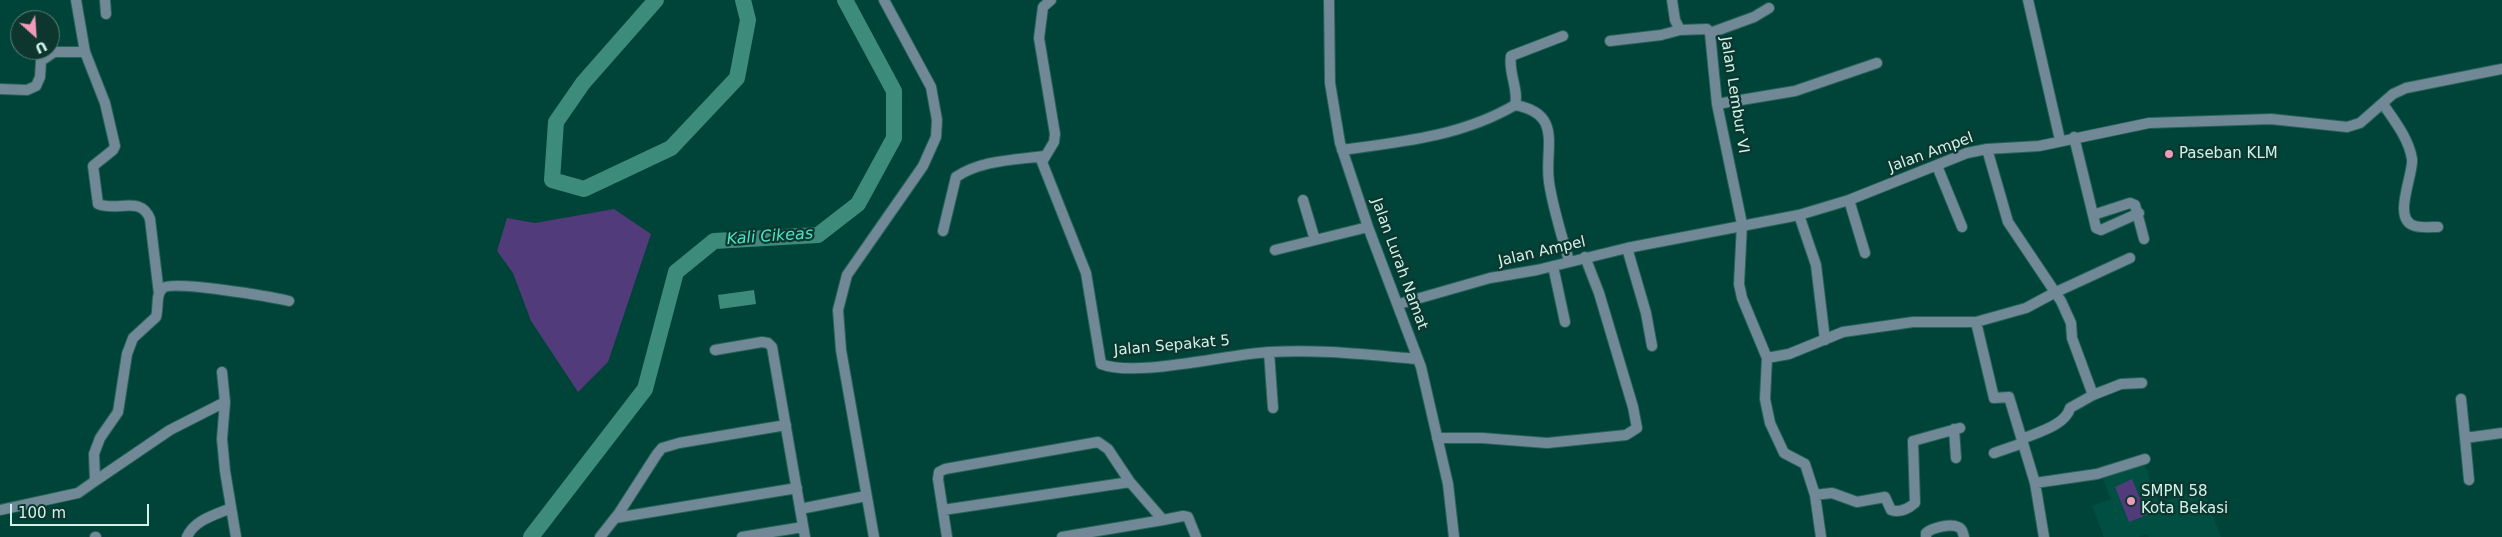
<!DOCTYPE html>
<html>
<head>
<meta charset="utf-8">
<style>
	body { margin:0 }
	#map { position:relative; width:2502px; height:537px; overflow:hidden; background:#004338; font-family:"DejaVu Sans",sans-serif }
	canvas { display:block }
	.north { position:absolute; left:10px; top:10px; width:50px; height:50px; box-sizing:border-box; background:#0d362e; border:1px solid #5b8279; border-radius:50%; rotate:154deg; font-size:14px; font-weight:700; line-height:20px; text-align:center; color:#cff3ea }
	.north::after { content:''; display:block; margin:auto; width:18px; height:22px; background:#ef9ab7; clip-path:polygon(50% 0,100% 100%,50% 72%,0 100%) }
	.scale { position:absolute; left:10px; top:504px; width:139px; height:22px; box-sizing:border-box; border:2px solid #cff3ea; border-top:0; padding-left:6px; font-size:15px; line-height:18px; white-space:nowrap; color:#cff3ea; -webkit-text-stroke:4px #0d362e; paint-order:stroke }
</style>
</head>
<body>
<div id="map">
<canvas width="2502" height="537"></canvas>
<div class="north">U</div>
<div class="scale">100 m</div>
</div>
<script>
const context = document.querySelector('canvas').getContext('2d');
context.lineJoin = 'round';
function fillPath(path, color) {
  context.fillStyle = color;
  context.fill(path, 'evenodd');
}
function strokePath(path, color, width, dash) {
  context.strokeStyle = color;
  context.lineWidth = width;
  context.lineCap = dash ? 'butt' : 'round';
  context.setLineDash(dash || []);
  context.stroke(path);
}
function drawText(font, color, halo, rows, align = 'center') {
  context.font = font + ' "DejaVu Sans",sans-serif';
  context.lineWidth = 4.5;
  context.setLineDash([]);
  context.textBaseline = 'middle';
  context.strokeStyle = halo;
  context.fillStyle = color;
  for (const [text, x, y, turn = 0] of rows) {
    context.save();
    context.translate(x, y);
    context.rotate((+turn || 0) * Math.PI / 180);
    context.textAlign = isNaN(turn) ? turn : align;
    if (halo) context.strokeText(text, 0, 0);
    context.fillText(text, 0, 0);
    context.restore();
  }
}
const built = new Path2D(`
	M 2143,461 L 2159,504 L 2202,488 L 2221,537 L 2149,537 L 2147,534 L 2138,537 L 2104,537 L 2092,506 L 2111,499 L 2102,477 Z`);
const green = new Path2D(`
	M 614,209 L 651,234 L 608,362 L 578,392 L 531,321 L 513,273 L 497,251 L 507,218 L 535,223 Z
	M 2132,479 L 2147,515 L 2129,522 L 2115,487 Z`);
const water = new Path2D(`
	M 754,290 L 756,304 L 720,309 L 718,295 Z`);
const river = new Path2D(`
	M 656,0 L 583,83 L 556,122 L 552,180 L 584,189 L 671,148 L 737,78 L 748,20 L 743,0
	M 531,537 L 645,389 L 676,272 L 714,241 L 818,235 L 858,204 L 894,138 L 894,91 L 845,0`);
const street = new Path2D(`
	M 76,0 L 85,52 L 105,103 L 115,146 L 113,150 L 93,166 L 98,204 C 117,212 141,195 150,219 L 159,294
	M 105,0 L 106,14
	M 1051,0 L 1043,7 L 1039,38 L 1055,134 L 1054,142 L 1042,162 L 1086,273 L 1101,364 C 1137,378 1227,354 1270,352 C 1320,349 1369,355 1418,359
	M 1329,0 L 1330,83 L 1340,143 L 1368,227 L 1421,367 L 1448,484 L 1454,537
	M 1672,0 L 1675,20 L 1680,30 L 1707,29 L 1710,33 L 1717,104 L 1742,224 L 1739,284 L 1742,298 L 1767,358 L 1765,399 L 1770,423 L 1784,453 L 1805,464 L 1815,495 L 1821,537
	M 2028,0 L 2060,140
	M 1710,33 L 1754,17 L 1769,8
	M 1610,41 L 1661,35 L 1680,30
	M 0,89 L 27,90 L 36,86 L 40,77 L 41,61 L 54,52 L 85,52
	M 1717,104 L 1795,91 L 1877,63
	M 2383,104 C 2394,120 2409,139 2412,159 C 2414,174 2391,220 2415,226 C 2422,228 2431,227 2438,227
	M 1515,105 C 1564,114 1544,148 1549,182 C 1553,209 1562,236 1569,261
	M 2074,137 L 2093,215 L 2130,203 L 2135,205 L 2144,239
	M 1987,149 L 2008,222 L 2061,301 L 2071,323 L 2072,338 L 2093,395 L 2070,408 C 2066,425 2036,433 2022,439
	M 1342,150 C 1402,142 1462,136 1515,105 C 1519,89 1508,73 1511,56 L 1563,36
	M 1937,166 L 1962,227
	M 1303,200 L 1315,240
	M 1849,200 L 1865,253
	M 1799,215 L 1816,265 L 1825,340
	M 2093,215 L 2096,228 L 2101,230 L 2139,213
	M 943,231 L 956,177 C 981,160 1015,160 1044,156
	M 1627,248 L 1646,313 L 1652,346
	M 1275,250 L 1368,227
	M 1553,266 L 1565,322
	M 1399,304 L 1490,278 L 1537,270 L 1627,248 L 1799,215 L 1849,200 L 1967,153 L 1987,149 L 2039,146 L 2149,123 L 2271,119 L 2347,127 L 2360,123 L 2393,94 L 2406,88 L 2502,69
	M 1976,322 L 1994,398 L 2009,397 L 2035,483 L 2044,537
	M 715,350 L 762,342 L 768,343 L 772,347 L 805,537
	M 1269,352 L 1273,408
	M 1767,358 L 1789,354 L 1843,332 L 1913,322 L 1976,322 L 2026,308 L 2054,293 L 2130,258
	M 222,372 L 225,402 L 222,439 L 225,471 L 236,537
	M 2093,395 L 2121,384 L 2142,383
	M 2461,399 L 2465,438
	M 1954,429 L 1956,458
	M 1437,438 L 1482,438 L 1547,443 L 1626,435 L 1637,428 L 1633,407 L 1599,293 L 1585,257
	M 1994,453 L 2023,443
	M 2469,480 L 2465,438 L 2502,433
	M 95,481 L 170,430 L 225,402
	M 2035,483 L 2097,474 L 2145,459
	M 1815,495 L 1832,493 L 1857,502 L 1885,497 L 1891,510 C 1900,513 1908,509 1915,503 L 1913,441 L 1960,428
	M 800,509 L 866,496
	M 0,510 L 78,493 L 95,481 L 94,454 L 100,438 L 118,412 L 127,354 L 133,338 L 156,317 C 159,307 155,294 163,288 C 174,280 272,297 289,301
	M 943,510 L 1130,482
	M 615,518 L 797,488
	M 95,537 L 96,537
	M 187,537 C 194,520 215,515 231,508
	M 600,537 L 619,513 L 657,454 L 662,448 L 679,443 L 786,425
	M 742,537 L 803,527
	M 874,537 L 841,350 L 838,310 L 847,275 L 923,166 L 936,137 L 937,120 L 931,87 L 884,0
	M 947,537 L 938,479 L 939,472 L 945,469 L 1098,442 L 1108,449 L 1130,482 L 1163,520 L 1183,516 L 1188,517 L 1196,537
	M 1062,537 L 1163,520
	M 1926,537 L 1926,533 C 1932,528 1950,523 1958,527 C 1962,528 1963,533 1964,537`);
const markers = [
	[2169,154,5,"#ef9ab7"],
	[2131,501,5,"#ef9ab7"]
];
const streetNames = [
	["Jalan Lembur VI",1734,95,81],
	["Jalan Ampel",1931,153,-20],
	["Jalan Ampel",1542,252,-13],
	["Jalan Lurah Namat",1399,264,70],
	["Jalan Sepakat 5",1172,346,-5]
];
const poiNames = [
	["Paseban KLM",2179,154],
	["SMPN 58",2141,492],
	["Kota Bekasi",2141,509]
];
const waterNames = [
	["Kali Cikeas",770,237,-4]
];
fillPath(built, '#004f43');
fillPath(green, '#513b7a');
fillPath(water, '#3d8b7b');
strokePath(river, '#3d8b7b', 16);
strokePath(street, '#256358', 12);
strokePath(street, '#718897', 10);
for (const [x, y, r, color] of markers) {
  const dot = new Path2D();
  dot.arc(x, y, r, 0, 2 * Math.PI);
  context.fillStyle = color;
  context.fill(dot);
  strokePath(dot, '#0d362e', 2);
}
drawText('15px', '#cff3ea', '#0d362e', streetNames);
drawText('15px', '#cff3ea', '#0d362e', poiNames, 'left');
drawText('italic 16px', '#4de4c7', '#0d362e', waterNames);
</script>
</body>
</html>
